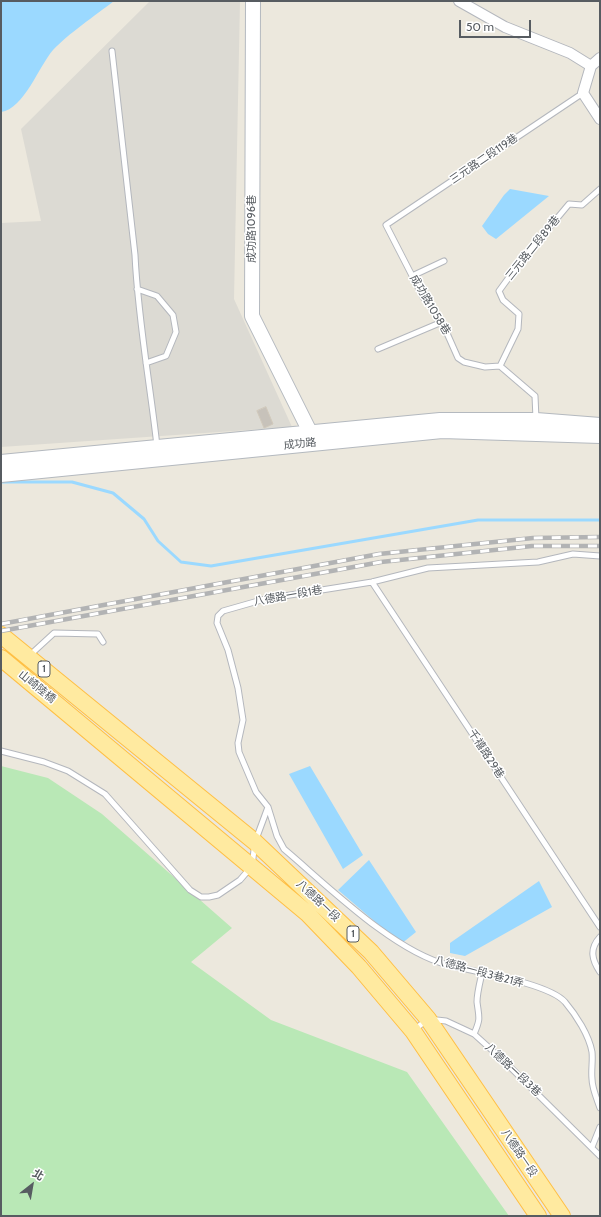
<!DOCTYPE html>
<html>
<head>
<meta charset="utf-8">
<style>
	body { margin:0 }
	#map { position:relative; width:601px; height:1217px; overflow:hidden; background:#ece8dd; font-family:Cabin,"Noto Sans TC",sans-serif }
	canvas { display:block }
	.frame { position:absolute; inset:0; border:2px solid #575c61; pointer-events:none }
	.north { position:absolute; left:12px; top:1165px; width:40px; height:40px; -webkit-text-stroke:3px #fff; paint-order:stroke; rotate:31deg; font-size:11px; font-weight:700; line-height:16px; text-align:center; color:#575c61 }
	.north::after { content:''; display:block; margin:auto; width:14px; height:18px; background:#575c61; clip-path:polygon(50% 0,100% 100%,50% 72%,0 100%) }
	.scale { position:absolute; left:459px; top:20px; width:72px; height:18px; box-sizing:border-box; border:2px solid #575c61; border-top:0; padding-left:5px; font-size:12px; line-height:14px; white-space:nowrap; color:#575c61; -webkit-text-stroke:3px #fff; paint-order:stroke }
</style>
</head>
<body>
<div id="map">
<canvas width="601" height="1217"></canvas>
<div class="frame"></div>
<div class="north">北</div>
<div class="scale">50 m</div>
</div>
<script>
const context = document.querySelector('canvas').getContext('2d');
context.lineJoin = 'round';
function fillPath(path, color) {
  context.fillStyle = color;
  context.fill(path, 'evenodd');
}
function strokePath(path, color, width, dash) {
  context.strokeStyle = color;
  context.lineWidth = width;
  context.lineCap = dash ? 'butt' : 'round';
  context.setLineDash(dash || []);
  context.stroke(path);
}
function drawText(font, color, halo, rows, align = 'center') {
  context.font = font + ' Cabin,"Noto Sans TC",sans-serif';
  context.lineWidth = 3;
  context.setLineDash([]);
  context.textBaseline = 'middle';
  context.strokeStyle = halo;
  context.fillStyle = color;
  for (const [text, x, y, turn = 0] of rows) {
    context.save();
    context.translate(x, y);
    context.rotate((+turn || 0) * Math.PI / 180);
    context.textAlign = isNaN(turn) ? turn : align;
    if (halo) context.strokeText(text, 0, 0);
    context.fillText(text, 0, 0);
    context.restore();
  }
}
const industrial = new Path2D(`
	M 150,1 L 240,1 L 234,299 L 292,427 L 1,447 L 1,223 L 41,221 L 21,129 Z`);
const green = new Path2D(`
	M 1,766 L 48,778 L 102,814 L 232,928 L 191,962 L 271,1020 L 407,1072 L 509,1216 L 1,1216 Z`);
const water = new Path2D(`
	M 1,1 L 114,1 C 96,15 68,34 53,50 C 39,66 24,109 1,112 Z
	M 510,189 L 549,196 L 496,239 L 488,234 L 482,226 L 504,195 Z
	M 310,766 L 363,855 L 343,869 L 289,774 Z
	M 369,860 L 416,932 L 401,944 L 338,890 Z
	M 539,881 L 552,907 L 465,956 L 450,953 L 450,943 Z`);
const stream = new Path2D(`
	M 2,482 L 72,482 L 113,493 L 144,519 L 158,541 L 181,562 L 211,566 L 478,520 L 600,520`);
const building = new Path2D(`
	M 266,407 L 273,424 L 264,428 L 257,411 Z`);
const lane = new Path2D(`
	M 112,51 L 135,255 C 138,320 150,383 157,446
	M 412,276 L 444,261
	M 137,289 L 157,296 L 173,315 L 176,332 L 166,356 L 146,363
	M 378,349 L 442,322
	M 500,366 L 518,329 L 519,314 L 503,300 L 499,291 L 518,265 L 569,204 L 582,205 L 600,189
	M 536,419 L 535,396 L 500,366 L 485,367 L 464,362 L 458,358 L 442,322 L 423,297 L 386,225 L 583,93
	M 372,582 L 600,927
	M 29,656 L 54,633 L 98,634 L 103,642
	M 1,751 L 44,762 L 68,771 L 105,794 L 190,890 L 201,897 L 209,897 L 218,895 L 240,880 L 252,866 L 255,842 L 268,807 L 256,792 L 239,752 L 238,743 L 243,720 L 238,688 L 228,650 L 217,623 L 218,616 L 223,611 L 265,599 L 372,582 L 428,568 L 538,562 L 573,554 L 600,556
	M 268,807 L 277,836 L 284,849 C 328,886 393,951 448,965 C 475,972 548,983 565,1002 C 576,1015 589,1035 592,1052 C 593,1061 591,1070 592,1079 C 592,1088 597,1099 600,1108
	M 600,937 C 589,949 592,960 600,972
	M 414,1030 L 428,1019 L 446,1021 L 474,1034 L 505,1062 L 600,1156
	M 474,1034 C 481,1018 479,1018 477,1002 C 477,993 480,982 482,973
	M 592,1147 L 600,1127`);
const street = new Path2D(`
	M 459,1 L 505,27 L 570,53 L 591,66
	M 600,58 L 591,66 L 583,93 L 600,119`);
const secondary = new Path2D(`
	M 253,1 L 252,316 L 310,432 L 312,441
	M 1,462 L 440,420 L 536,420 L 600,425
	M 1,475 L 442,431 L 600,436`);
const primary = new Path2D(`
	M 1,635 L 255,842 L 371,952 L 428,1019 L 562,1216
	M 1,658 L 307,913 L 359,967 L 413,1031 L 538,1216`);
const rail = new Path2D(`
	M 1,624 L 379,554 L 533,538 L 600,537
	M 1,631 L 381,562 L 532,546 L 600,546`);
const shields = [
	[44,669,12],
	[353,934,12]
];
const shieldNames = [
	["1",44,669],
	["1",353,934]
];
const streetNames = [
	["三元路二段119巷",484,159,-34],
	["成功路1096巷",252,229,-90],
	["三元路二段89巷",533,248,-51],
	["成功路1058巷",430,305,59],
	["成功路",300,444,-6],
	["八德路一段1巷",288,596,-10],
	["山崎陸橋",37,687,39],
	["千禧路29巷",486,754,57],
	["八德路一段",318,901,43],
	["八德路一段3巷21弄",479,972,15],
	["八德路一段3巷",513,1070,43],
	["八德路一段",519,1153,56]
];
fillPath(industrial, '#dcdad3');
fillPath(green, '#b9e8b6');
fillPath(water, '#9bd9ff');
strokePath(stream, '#9bd9ff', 3);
fillPath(building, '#c7c2ba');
strokePath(building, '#d1c9bb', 1);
strokePath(lane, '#b4b7bd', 7);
strokePath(street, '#b4b7bd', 12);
strokePath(secondary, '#b4b9bf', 16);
strokePath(primary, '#ffbf44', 18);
strokePath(lane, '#fff', 5);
strokePath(street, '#fff', 10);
strokePath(secondary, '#fff', 14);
strokePath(primary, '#ffeaa0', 16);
strokePath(rail, '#b2b3b4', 4.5);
strokePath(rail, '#fff', 3, [9]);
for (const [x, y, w] of shields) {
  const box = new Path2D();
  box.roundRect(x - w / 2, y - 8, w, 16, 3);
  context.fillStyle = '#fff';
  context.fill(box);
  strokePath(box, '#575c61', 1);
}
drawText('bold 10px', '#575c61', null, shieldNames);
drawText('11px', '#575c61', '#fff', streetNames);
</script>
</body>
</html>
